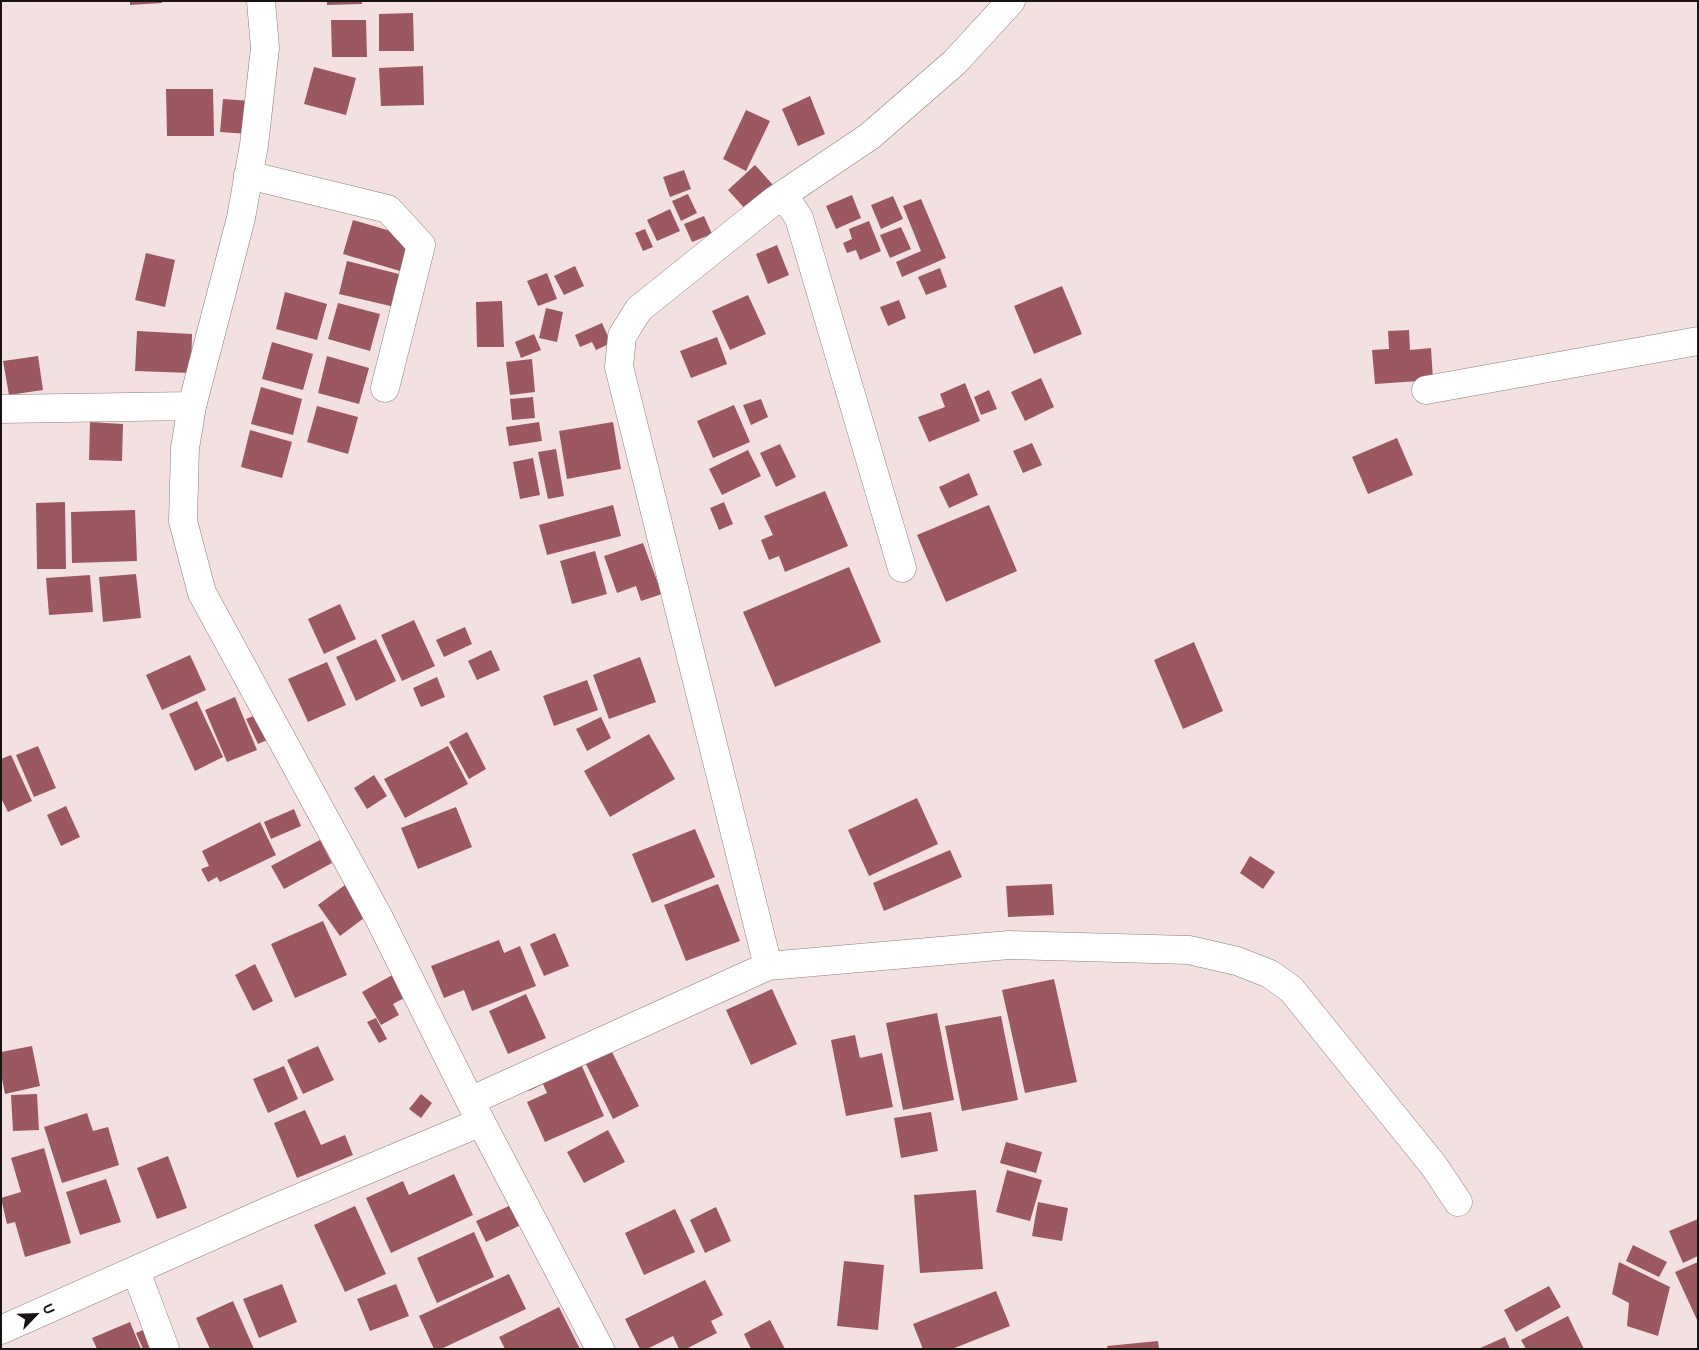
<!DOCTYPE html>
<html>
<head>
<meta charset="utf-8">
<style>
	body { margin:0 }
	#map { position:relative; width:1699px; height:1350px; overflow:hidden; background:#f3e1e2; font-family:"DM Sans",sans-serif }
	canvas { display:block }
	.frame { position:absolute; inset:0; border:2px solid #191314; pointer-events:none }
	.north { position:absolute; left:10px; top:1290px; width:50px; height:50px; -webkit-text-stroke:4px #fff; paint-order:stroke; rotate:66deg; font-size:14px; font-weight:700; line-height:20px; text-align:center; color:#191314 }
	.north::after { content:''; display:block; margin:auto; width:18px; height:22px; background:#191314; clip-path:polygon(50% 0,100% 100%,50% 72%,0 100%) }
</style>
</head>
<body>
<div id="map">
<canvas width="1699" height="1350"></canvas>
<div class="frame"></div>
<div class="north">U</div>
</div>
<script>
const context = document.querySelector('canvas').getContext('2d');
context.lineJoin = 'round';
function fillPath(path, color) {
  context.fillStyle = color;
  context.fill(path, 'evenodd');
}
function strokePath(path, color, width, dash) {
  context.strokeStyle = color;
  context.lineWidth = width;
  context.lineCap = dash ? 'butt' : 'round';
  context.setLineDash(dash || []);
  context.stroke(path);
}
const building = new Path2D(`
	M 130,1 L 162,1 L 162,3 L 130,5 Z
	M 327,1 L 362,1 L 362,4 L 327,5 Z
	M 413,13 L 414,51 L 379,51 L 379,14 Z
	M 331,20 L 366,20 L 367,57 L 332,57 Z
	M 423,66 L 424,105 L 381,106 L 379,68 Z
	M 314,67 L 356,78 L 346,115 L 304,104 Z
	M 166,89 L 213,89 L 214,136 L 167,136 Z
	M 810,96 L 825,134 L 798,146 L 782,109 Z
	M 223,99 L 252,101 L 249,134 L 220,132 Z
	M 746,110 L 770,121 L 746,171 L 723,159 Z
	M 755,165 L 774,186 L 747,211 L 728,190 Z
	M 684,170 L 691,189 L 670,197 L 663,177 Z
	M 688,194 L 697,213 L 681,221 L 672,201 Z
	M 852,195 L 861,218 L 836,229 L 826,206 Z
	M 893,196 L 903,219 L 881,229 L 871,205 Z
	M 921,199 L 946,258 L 902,277 L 896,262 L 921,251 L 903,206 Z
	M 670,209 L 680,231 L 657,241 L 647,220 Z
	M 704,216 L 712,234 L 692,242 L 684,224 Z
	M 353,220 L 411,237 L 400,271 L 343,254 Z
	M 869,221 L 881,251 L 860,260 L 856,250 L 847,253 L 843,243 L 852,239 L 849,229 Z
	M 901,227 L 911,249 L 890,258 L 880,235 Z
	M 645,229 L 653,247 L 643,251 L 635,233 Z
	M 777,245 L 789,275 L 768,284 L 756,254 Z
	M 146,253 L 175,260 L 165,307 L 135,300 Z
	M 347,261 L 407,276 L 399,308 L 339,294 Z
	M 575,266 L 584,286 L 564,295 L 554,276 Z
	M 940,268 L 947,287 L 926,295 L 918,277 Z
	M 547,273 L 557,299 L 538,306 L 527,281 Z
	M 1062,286 L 1082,334 L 1034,354 L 1014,306 Z
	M 285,292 L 327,304 L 317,340 L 276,329 Z
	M 748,295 L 766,334 L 730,350 L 712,311 Z
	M 899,300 L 906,318 L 888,326 L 880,307 Z
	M 502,301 L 504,347 L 477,347 L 476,302 Z
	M 338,303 L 380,314 L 370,351 L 328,339 Z
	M 546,308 L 563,312 L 557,342 L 539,338 Z
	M 602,323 L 611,343 L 596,350 L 592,342 L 580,347 L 575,335 Z
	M 1409,330 L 1410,350 L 1431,348 L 1433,380 L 1375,384 L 1372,350 L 1389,349 L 1388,331 Z
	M 137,331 L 192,334 L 191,373 L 135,371 Z
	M 534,334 L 541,350 L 521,358 L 515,342 Z
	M 717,337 L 727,364 L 691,378 L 680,351 Z
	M 272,342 L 313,354 L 303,390 L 262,379 Z
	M 38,356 L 43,390 L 9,395 L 3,361 Z
	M 327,356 L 369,368 L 359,404 L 318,393 Z
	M 532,359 L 535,392 L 510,395 L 506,362 Z
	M 1041,378 L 1054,407 L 1025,421 L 1011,392 Z
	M 965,383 L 980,421 L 929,442 L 918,417 L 945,407 L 940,394 Z
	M 261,387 L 302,399 L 293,435 L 251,424 Z
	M 989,390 L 997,409 L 981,415 L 974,397 Z
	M 533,397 L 535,418 L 512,420 L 510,399 Z
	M 761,399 L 768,417 L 751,425 L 743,405 Z
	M 734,405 L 750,442 L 713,458 L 697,421 Z
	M 317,406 L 358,417 L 348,454 L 307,442 Z
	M 90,422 L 123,424 L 122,461 L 89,460 Z
	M 539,422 L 542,441 L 509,446 L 506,427 Z
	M 613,422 L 621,469 L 567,479 L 559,431 Z
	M 250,430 L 292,442 L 282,478 L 241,467 Z
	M 1397,438 L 1413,475 L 1368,494 L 1352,457 Z
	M 1032,443 L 1042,465 L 1023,473 L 1013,451 Z
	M 780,444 L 796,477 L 776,487 L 760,453 Z
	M 556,449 L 564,496 L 548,499 L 538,452 Z
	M 748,450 L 761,476 L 722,495 L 709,469 Z
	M 533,458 L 540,495 L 520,499 L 513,462 Z
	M 969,473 L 978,495 L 949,508 L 939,487 Z
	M 825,491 L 848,546 L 785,572 L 779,556 L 769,560 L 761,540 L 773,535 L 764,516 Z
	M 65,502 L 66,569 L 37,569 L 36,503 Z
	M 724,502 L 733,524 L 719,530 L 710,508 Z
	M 613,505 L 621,536 L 547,555 L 539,525 Z
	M 989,505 L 1017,571 L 946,602 L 917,535 Z
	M 135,510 L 137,561 L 72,563 L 71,512 Z
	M 643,543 L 662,594 L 641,601 L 636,586 L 617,593 L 604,556 Z
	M 595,551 L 607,594 L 572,604 L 560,561 Z
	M 849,567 L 881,642 L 775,687 L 743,612 Z
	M 136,574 L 141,618 L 103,622 L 99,577 Z
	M 90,575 L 93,612 L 49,615 L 46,578 Z
	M 340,604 L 356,639 L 324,654 L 308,619 Z
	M 414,620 L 435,666 L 402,681 L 381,635 Z
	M 465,627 L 472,644 L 444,657 L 436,640 Z
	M 376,639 L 396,681 L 356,701 L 336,657 Z
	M 1194,642 L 1223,711 L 1183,729 L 1154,660 Z
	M 491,650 L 500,670 L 477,680 L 468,661 Z
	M 190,655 L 206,690 L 162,710 L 146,675 Z
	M 640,657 L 656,702 L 609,719 L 593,675 Z
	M 327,662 L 346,705 L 308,722 L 288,679 Z
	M 437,677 L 445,697 L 421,707 L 413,688 Z
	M 587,680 L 598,710 L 554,726 L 543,696 Z
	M 235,697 L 257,750 L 227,762 L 205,710 Z
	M 197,701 L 223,757 L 195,771 L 169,714 Z
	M 263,712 L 274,737 L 258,744 L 246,719 Z
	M 601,717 L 611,738 L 587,751 L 576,729 Z
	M 467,732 L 486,769 L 469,779 L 449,742 Z
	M 649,734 L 675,779 L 610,817 L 584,771 Z
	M 38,746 L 56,788 L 34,797 L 16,755 Z
	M 448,746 L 468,784 L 405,818 L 384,779 Z
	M 11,755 L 32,801 L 8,812 L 1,798 L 1,759 Z
	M 374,775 L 387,796 L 367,809 L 354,788 Z
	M 917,798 L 938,844 L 869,876 L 848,830 Z
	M 66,806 L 80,837 L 61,846 L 47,815 Z
	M 456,807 L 472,847 L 418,869 L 401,828 Z
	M 294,809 L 301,826 L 271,839 L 264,822 Z
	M 260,822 L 276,855 L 220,882 L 217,877 L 208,882 L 201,869 L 209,866 L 202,851 Z
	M 695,829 L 715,877 L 652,903 L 632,854 Z
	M 320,840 L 332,863 L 284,889 L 271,866 Z
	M 950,850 L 962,877 L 884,911 L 873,883 Z
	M 1250,856 L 1275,872 L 1263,889 L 1240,873 Z
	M 349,882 L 368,915 L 340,936 L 318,905 Z
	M 718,884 L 740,941 L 686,961 L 664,905 Z
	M 1052,884 L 1054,915 L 1008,917 L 1006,886 Z
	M 323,921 L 347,975 L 295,998 L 271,944 Z
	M 555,933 L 569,966 L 544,976 L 530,944 Z
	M 499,940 L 504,953 L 520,946 L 536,986 L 472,1011 L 464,990 L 444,998 L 431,966 Z
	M 255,964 L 273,1001 L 253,1011 L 235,975 Z
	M 396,973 L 408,996 L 393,1004 L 399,1015 L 381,1025 L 362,992 Z
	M 1054,979 L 1077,1082 L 1025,1093 L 1002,990 Z
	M 772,989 L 797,1044 L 751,1065 L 726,1010 Z
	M 526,994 L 546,1038 L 508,1054 L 489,1011 Z
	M 937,1013 L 954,1100 L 903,1110 L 886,1023 Z
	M 1001,1016 L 1018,1100 L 962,1111 L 945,1026 Z
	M 376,1018 L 387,1039 L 379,1043 L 367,1022 Z
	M 855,1035 L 860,1058 L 882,1053 L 893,1107 L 846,1116 L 831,1040 Z
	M 32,1046 L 40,1086 L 5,1094 L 1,1074 L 1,1052 Z
	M 318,1046 L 334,1080 L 303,1094 L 287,1060 Z
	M 609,1046 L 639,1106 L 613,1119 L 583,1058 Z
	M 581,1064 L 604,1116 L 545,1142 L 527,1102 L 547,1093 L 543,1084 L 529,1091 L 523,1079 Z
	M 284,1066 L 298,1099 L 268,1113 L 253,1079 Z
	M 37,1094 L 39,1130 L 13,1131 L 11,1095 Z
	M 421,1094 L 432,1103 L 421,1118 L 409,1109 Z
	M 305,1110 L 321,1145 L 345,1135 L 353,1155 L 297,1178 L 274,1123 Z
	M 931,1112 L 938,1151 L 901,1158 L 894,1118 Z
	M 87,1113 L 93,1131 L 108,1127 L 119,1165 L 62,1183 L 44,1127 Z
	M 608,1130 L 625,1162 L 584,1183 L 567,1152 Z
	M 1006,1142 L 1042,1152 L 1036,1173 L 1000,1163 Z
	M 44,1148 L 71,1243 L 25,1257 L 15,1222 L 7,1224 L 1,1198 L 21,1192 L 11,1158 Z
	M 168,1156 L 187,1208 L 157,1219 L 137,1168 Z
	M 1007,1170 L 1042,1180 L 1030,1221 L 996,1212 Z
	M 454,1174 L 473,1215 L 391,1253 L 366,1198 L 403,1181 L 409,1195 Z
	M 106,1179 L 121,1222 L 80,1235 L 66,1192 Z
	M 976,1190 L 983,1269 L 920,1273 L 914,1195 Z
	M 520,1201 L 529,1221 L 486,1242 L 476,1221 Z
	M 1038,1202 L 1068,1208 L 1062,1241 L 1032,1236 Z
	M 355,1206 L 386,1274 L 345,1292 L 314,1225 Z
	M 716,1207 L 731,1241 L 705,1253 L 690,1220 Z
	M 675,1209 L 695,1252 L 644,1275 L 625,1233 Z
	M 1698,1219 L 1698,1256 L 1683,1263 L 1669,1231 Z
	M 474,1232 L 494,1277 L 437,1303 L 417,1258 Z
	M 1633,1245 L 1667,1262 L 1659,1277 L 1626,1261 Z
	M 844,1261 L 884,1265 L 878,1330 L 837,1326 Z
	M 1619,1262 L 1670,1287 L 1658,1336 L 1627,1326 L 1629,1303 L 1612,1294 Z
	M 1698,1262 L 1698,1322 L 1675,1272 Z
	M 509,1274 L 526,1309 L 441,1349 L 434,1349 L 419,1316 Z
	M 705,1280 L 723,1315 L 711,1321 L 717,1333 L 686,1349 L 679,1349 L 673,1336 L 647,1349 L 640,1349 L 625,1319 Z
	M 282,1284 L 297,1322 L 259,1338 L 243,1299 Z
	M 396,1284 L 409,1316 L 370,1331 L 357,1299 Z
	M 1549,1286 L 1561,1307 L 1516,1332 L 1504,1310 Z
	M 996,1291 L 1010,1326 L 952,1349 L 923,1349 L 913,1324 Z
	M 233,1301 L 254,1349 L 210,1349 L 196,1318 Z
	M 559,1307 L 580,1349 L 505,1349 L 499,1337 Z
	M 1568,1316 L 1584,1349 L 1526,1349 L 1521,1340 Z
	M 770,1320 L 785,1349 L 751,1349 L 744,1334 Z
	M 130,1322 L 141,1349 L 97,1349 L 92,1338 Z
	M 150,1327 L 159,1349 L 143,1349 L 136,1333 Z
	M 1505,1337 L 1510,1349 L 1478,1349 Z
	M 1158,1341 L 1159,1349 L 1108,1349 L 1107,1346 Z`);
const minor = new Path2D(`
	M 261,1 L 265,48 L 254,145 L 241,218 L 192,406 L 185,448 L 183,521 L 202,593 L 379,918 L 470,1101 L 600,1349
	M 248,175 L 388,209 L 421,245 L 385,388
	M 775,200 L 870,136 L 955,62 L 1011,1
	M 1426,390 L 1698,341
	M 1,409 L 192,406
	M 768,966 L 619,367 L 622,336 L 639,309 L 775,200 L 789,203 L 799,218 L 902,568
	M 470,1101 L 768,966 L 1009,945 L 1189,950 L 1237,961 L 1270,974 L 1291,989 L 1434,1166 L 1458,1202
	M 136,1271 L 165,1349
	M 1,1330 L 266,1212 L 481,1122`);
fillPath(building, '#9b5860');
strokePath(minor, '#8d7c7d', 29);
strokePath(minor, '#fff', 28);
</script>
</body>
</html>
